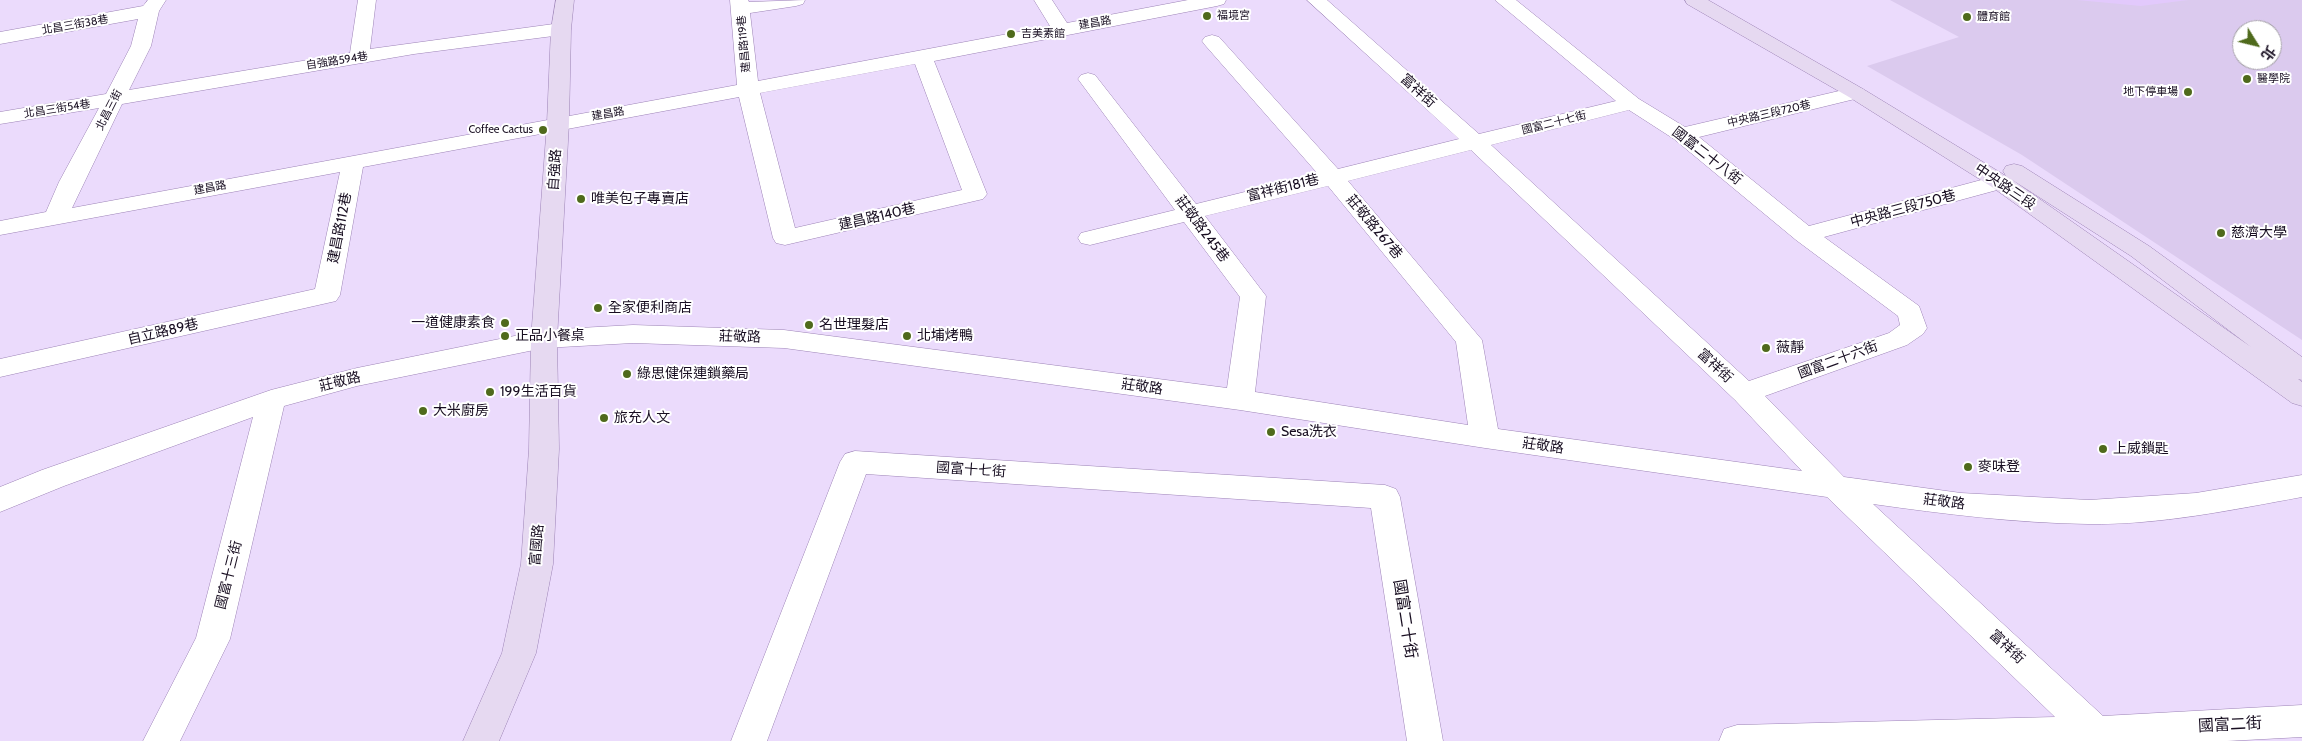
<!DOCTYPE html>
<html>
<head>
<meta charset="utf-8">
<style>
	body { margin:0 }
	#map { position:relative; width:2302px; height:741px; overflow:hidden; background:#ebdbfc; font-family:Cabin,"Noto Sans TC",sans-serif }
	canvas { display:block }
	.north { position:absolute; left:2232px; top:20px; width:50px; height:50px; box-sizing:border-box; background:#fff; border:1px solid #a39fa6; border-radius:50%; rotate:126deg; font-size:14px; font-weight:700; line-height:20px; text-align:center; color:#180e21 }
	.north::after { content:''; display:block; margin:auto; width:18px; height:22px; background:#4f6a1c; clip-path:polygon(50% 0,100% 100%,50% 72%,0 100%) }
</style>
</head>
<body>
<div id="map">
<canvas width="2302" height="741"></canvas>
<div class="north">北</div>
</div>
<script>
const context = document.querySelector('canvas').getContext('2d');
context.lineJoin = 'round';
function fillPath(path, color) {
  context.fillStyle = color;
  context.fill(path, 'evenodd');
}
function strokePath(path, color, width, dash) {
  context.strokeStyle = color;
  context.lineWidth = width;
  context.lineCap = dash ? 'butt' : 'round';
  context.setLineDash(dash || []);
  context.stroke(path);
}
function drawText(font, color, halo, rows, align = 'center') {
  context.font = font + ' Cabin,"Noto Sans TC",sans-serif';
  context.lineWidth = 4;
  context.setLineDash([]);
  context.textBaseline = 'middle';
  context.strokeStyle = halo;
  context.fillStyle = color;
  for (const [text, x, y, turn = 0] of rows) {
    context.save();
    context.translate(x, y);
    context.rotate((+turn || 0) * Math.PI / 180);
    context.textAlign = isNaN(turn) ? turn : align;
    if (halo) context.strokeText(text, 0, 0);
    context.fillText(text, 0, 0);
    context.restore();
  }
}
const built = new Path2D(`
	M 1890,0 L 2302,0 L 2302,340 L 2022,155 L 1867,66 L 1959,37 ZM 2242,30 L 2272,30 L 2272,60 L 2242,60 Z`);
const green = new Path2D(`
	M 2077,0 L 2188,0 L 2141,6 Z`);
const street = new Path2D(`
	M 148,0 L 166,0 L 159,11 L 151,46 L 129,90 L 350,53 L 358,0 L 376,0 L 370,49 L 561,23 L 568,25 L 571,29 L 568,33 L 561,35 L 414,54 L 122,104 L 72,208 L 737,85 L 730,0 L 748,0 L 749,2 L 805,0 L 803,4 L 796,6 L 750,13 L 758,81 L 1050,26 L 1034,0 L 1052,0 L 1067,23 L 1188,0 L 1226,0 L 1224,4 L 1217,6 L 934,61 L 987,194 L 983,199 L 785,245 L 776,243 L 773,238 L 739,97 L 363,167 L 340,295 L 336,301 L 0,377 L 0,359 L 315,289 L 340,172 L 0,235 L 0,221 L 46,212 L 59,182 L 99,108 L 0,124 L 0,112 L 106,94 L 131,46 L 138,19 L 0,44 L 0,32 L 143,6 ZM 915,64 L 962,190 L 795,228 L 760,93 Z
	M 1307,0 L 1327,0 L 1479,134 L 1616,101 L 1495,0 L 1516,0 L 1639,99 L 1685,127 L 1856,87 L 1863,89 L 1866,93 L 1863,97 L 1699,137 L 1809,226 L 2000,175 L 2008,177 L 2012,182 L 2008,187 L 1824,237 L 1919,306 L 1927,328 L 1923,334 L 1907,345 L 1765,396 L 1844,477 L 1961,493 L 2089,500 L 2196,493 L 2302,475 L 2302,497 C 2231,510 2160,525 2088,524 C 2016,523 1944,514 1873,504 L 2103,716 L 2302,705 L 2302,737 L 2227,741 L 1719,741 L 1724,729 L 1737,725 L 2055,717 L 1827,497 L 1485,448 L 1240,410 L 784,348 L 633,343 L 544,348 L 357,386 L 284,406 L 230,639 L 180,741 L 143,741 L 196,638 L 253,417 L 64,486 L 0,512 L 0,487 L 42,470 L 271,390 L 357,368 L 544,330 L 633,325 L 784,330 L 1227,388 L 1240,297 L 1184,222 L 1090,245 L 1081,243 L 1078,238 L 1081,233 L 1175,210 L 1078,79 L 1081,75 L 1088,73 L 1095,75 L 1196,204 L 1318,174 L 1205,45 L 1202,41 L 1205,37 L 1212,35 L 1219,37 L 1338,169 L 1459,139 ZM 1629,110 L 1674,139 L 1796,240 L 1898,316 L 1900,325 L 1889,333 L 1749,381 L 1491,145 ZM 1471,150 L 1735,400 L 1802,471 L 1498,429 L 1482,340 L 1348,181 ZM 1328,186 L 1456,342 L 1468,425 L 1255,392 L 1266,296 L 1205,216 Z
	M 855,451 L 1385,485 L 1396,489 L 1400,497 L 1443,741 L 1407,741 L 1371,508 L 866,474 L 767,741 L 731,741 L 840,462 L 845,454 Z`);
const secondary = new Path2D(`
	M 556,0 L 574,0 L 571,29 L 569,123 L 557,339 L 559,449 L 553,564 L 536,653 L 499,741 L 463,741 L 502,653 L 521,564 L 529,449 L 531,339 L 547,123 L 551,29 Z
	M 1685,0 L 1708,0 L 1863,89 L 2006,176 L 2003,171 L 2006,166 L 2014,164 L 2022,166 L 2149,246 L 2302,357 L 2302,380 L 2298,379 L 2302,382 L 2302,406 L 2292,403 L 1992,187 L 1849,97 L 1687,4 ZM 2011,179 L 2131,256 L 2251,347 Z`);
const markers = [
	[1207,16,5,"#4f6a1c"],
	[1967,17,5,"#4f6a1c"],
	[1011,34,5,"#4f6a1c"],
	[2247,79,5,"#4f6a1c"],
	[2188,92,5,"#4f6a1c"],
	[543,130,5,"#4f6a1c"],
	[581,199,5,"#4f6a1c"],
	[2221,233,5,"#4f6a1c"],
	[598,308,5,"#4f6a1c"],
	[505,323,5,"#4f6a1c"],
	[809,325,5,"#4f6a1c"],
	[505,336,5,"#4f6a1c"],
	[907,336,5,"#4f6a1c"],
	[1766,348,5,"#4f6a1c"],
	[627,374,5,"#4f6a1c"],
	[490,392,5,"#4f6a1c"],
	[423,411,5,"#4f6a1c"],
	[604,418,5,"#4f6a1c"],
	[1271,432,5,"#4f6a1c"],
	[2103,449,5,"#4f6a1c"],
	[1968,467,5,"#4f6a1c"]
];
const farPoinames = [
	["福境宮",1217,16],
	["體育館",1977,17],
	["吉美素館",1021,34],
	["醫學院",2257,79],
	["地下停車場",2178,92,"right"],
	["Coffee Cactus",533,130,"right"]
];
const farStreetnames = [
	["建昌路",1095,23,-10],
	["北昌三街38巷",75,25,-10],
	["建昌路119巷",744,44,-95],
	["自強路594巷",337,61,-9],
	["北昌三街54巷",57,109,-9],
	["北昌三街",109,110,-63],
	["建昌路",608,114,-10],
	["中央路三段720巷",1769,114,-13],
	["國富二十七街",1554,123,-14],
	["建昌路",210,188,-11]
];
const streetNames = [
	["富祥街",1418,91,42],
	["國富二十八街",1707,156,38],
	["自強路",555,170,-86],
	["中央路三段",2005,187,34],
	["富祥街181巷",1283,188,-14],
	["中央路三段750巷",1903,209,-15],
	["建昌路140巷",877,217,-13],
	["莊敬路267巷",1374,227,50],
	["建昌路112巷",340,228,-79],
	["莊敬路245巷",1202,229,53],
	["自立路89巷",163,332,-13],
	["莊敬路",740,337,2],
	["國富二十六街",1838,360,-20],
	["富祥街",1715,366,43],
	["莊敬路",340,382,-14],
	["莊敬路",1142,387,8],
	["莊敬路",1543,446,8],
	["國富十七街",971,470,4],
	["莊敬路",1944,502,7],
	["富國路",537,545,-85],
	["國富十三街",229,575,-76],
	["富祥街",2007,647,43]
];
const poiNames = [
	["唯美包子專賣店",591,199],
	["慈濟大學",2231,233],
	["全家便利商店",608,308],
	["一道健康素食",495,323,"right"],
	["名世理髮店",819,325],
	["正品小餐桌",515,336],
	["北埔烤鴨",917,336],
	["薇靜",1776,348],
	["綠思健保連鎖藥局",637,374],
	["199生活百貨",500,392],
	["大米廚房",433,411],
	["旅充人文",614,418],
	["Sesa洗衣",1281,432],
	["上威鎖匙",2113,449],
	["麥味登",1978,467]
];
const nearStreetnames = [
	["國富二十街",1405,619,81],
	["國富二街",2230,725,-3]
];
fillPath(built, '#dbcaee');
fillPath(green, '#e2c9fc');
strokePath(street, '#9c83b6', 1);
strokePath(secondary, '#9c83b6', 1);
fillPath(street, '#fff');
fillPath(secondary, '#e6d9f1');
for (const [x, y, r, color] of markers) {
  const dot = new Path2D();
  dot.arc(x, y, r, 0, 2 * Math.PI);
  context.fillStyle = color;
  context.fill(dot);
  strokePath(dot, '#fff', 2);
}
drawText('11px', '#180e21', '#fff', farPoinames, 'left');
drawText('11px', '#180e21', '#fff', farStreetnames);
drawText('14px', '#180e21', '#fff', streetNames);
drawText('14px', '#180e21', '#fff', poiNames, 'left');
drawText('16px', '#180e21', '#fff', nearStreetnames);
</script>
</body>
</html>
